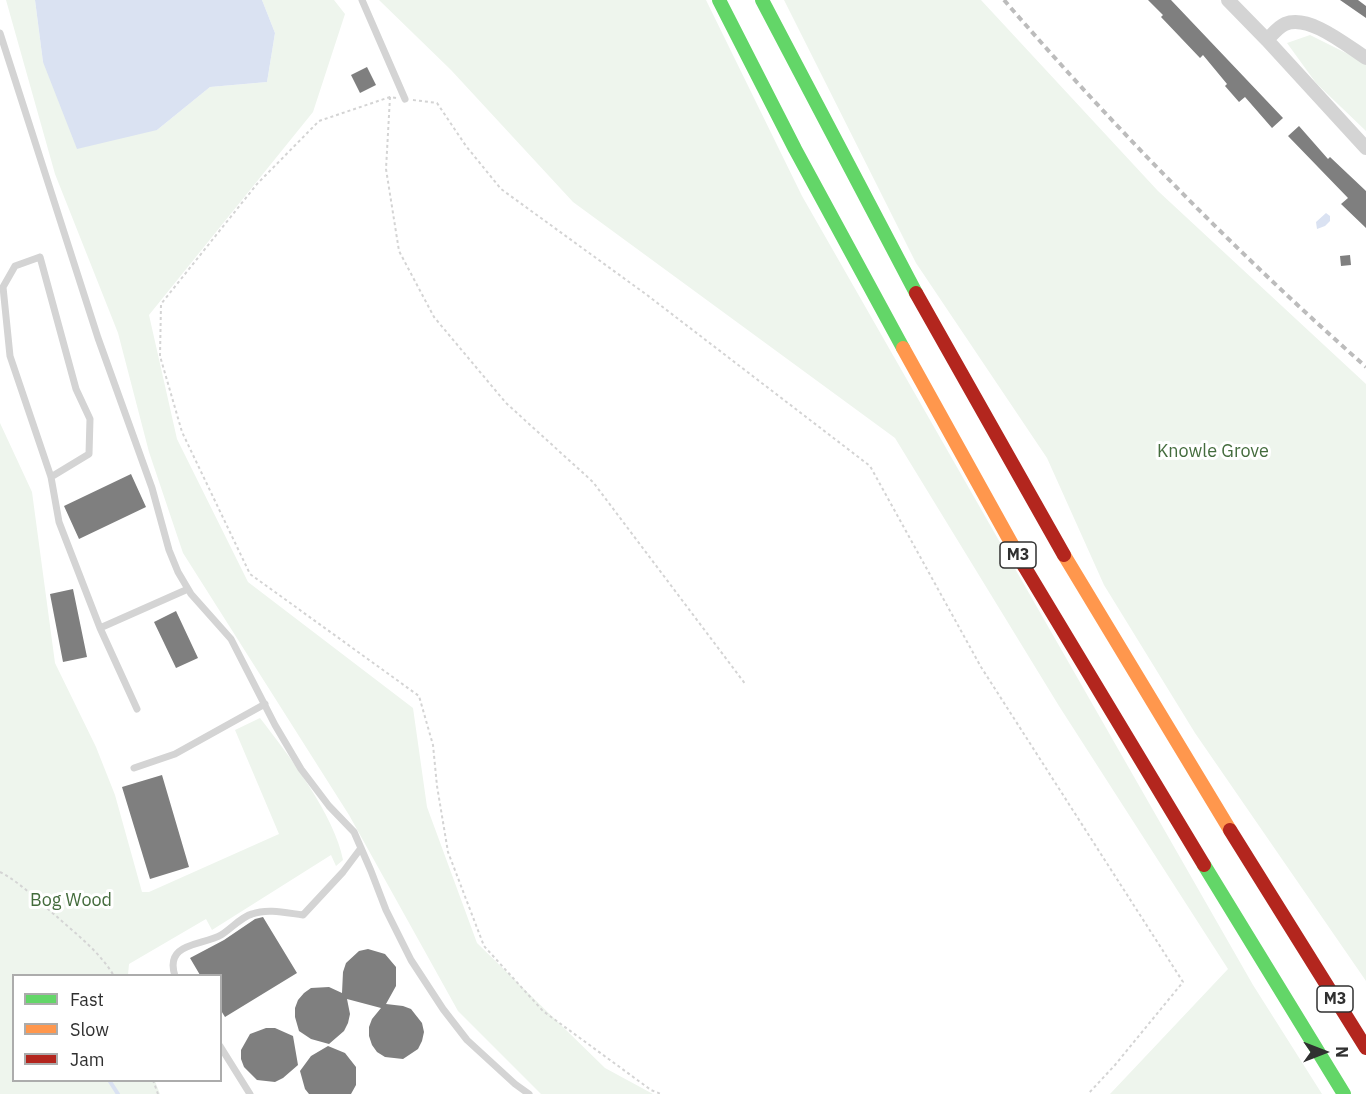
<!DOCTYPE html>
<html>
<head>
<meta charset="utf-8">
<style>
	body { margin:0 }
	#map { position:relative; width:1366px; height:1094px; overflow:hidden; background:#fff; font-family:"IBM Plex Sans",sans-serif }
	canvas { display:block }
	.legend { position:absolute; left:12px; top:974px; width:210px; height:108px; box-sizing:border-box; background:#fff; border:2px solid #acacac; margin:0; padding:8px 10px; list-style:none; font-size:18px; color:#303030 }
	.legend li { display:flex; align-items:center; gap:12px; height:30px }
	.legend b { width:30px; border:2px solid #acacac }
	.north { position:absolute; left:1294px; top:1022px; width:60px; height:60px; -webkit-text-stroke:4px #fff; paint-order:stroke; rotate:90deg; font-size:16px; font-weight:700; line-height:24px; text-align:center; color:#303030 }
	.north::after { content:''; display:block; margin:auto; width:21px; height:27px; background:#303030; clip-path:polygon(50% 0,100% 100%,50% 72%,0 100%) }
</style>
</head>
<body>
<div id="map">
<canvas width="1366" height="1094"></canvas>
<ul class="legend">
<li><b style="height:8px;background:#63d668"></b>Fast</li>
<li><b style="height:8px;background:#ff974d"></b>Slow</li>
<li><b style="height:8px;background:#b3261e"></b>Jam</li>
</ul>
<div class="north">N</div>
</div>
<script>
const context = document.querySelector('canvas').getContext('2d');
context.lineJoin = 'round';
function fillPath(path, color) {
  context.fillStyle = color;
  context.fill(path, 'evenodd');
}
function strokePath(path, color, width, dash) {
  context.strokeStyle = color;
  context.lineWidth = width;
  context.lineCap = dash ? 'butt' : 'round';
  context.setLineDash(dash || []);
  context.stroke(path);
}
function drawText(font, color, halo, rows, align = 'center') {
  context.font = font + ' "IBM Plex Sans",sans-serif';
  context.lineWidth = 6;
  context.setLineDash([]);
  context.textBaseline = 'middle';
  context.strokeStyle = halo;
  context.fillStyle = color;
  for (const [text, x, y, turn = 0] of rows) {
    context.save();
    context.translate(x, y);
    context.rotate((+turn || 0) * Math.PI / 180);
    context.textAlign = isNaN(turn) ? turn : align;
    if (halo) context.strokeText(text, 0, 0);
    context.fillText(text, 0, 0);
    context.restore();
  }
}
const green = new Path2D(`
	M 6,0 L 35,0 L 43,62 L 157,130 L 210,87 L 267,82 L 275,33 L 262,0 L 334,0 L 345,14 L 313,112 L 149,315 L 177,439 L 248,582 L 413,708 L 427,807 L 477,943 L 605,1068 L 653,1094 L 541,1094 L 458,1011 L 349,815 L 183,553 L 149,452 L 118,333 L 55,174 Z
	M 379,0 L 706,0 L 802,196 L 1253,985 L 1322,1094 L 1110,1094 L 1228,969 L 1059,706 L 895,438 L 573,202 L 451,70 Z
	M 784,0 L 981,0 L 1158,191 L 1366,384 L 1366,981 L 1195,733 L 1104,585 L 1047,458 L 916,263 Z
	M 1310,35 L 1366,63 L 1366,131 L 1316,83 L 1287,43 Z
	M 0,423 L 32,492 L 55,663 L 96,747 L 115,795 L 142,892 L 149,892 L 279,834 L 235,730 L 260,718 C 288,754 335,816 343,860 L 336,866 L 331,855 L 212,930 L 206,919 L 129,964 L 128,975 L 14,976 L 14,1080 L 155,1081 L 160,1094 L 0,1094 Z`);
const water = new Path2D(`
	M 35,0 L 262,0 L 275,33 L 267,82 L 210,87 L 157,130 L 77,149 L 43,62 Z
	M 1326,213 L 1330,216 L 1330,221 L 1325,226 L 1317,229 L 1316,222 Z`);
const stream = new Path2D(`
	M 109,1080 L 118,1094`);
const building = new Path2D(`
	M 1148,0 L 1171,0 L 1283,118 L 1272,128 L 1245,97 L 1239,102 L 1225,86 L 1227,84 L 1203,55 L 1200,58 L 1161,17 L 1163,15 Z
	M 1340,0 L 1358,0 L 1366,6 L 1366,18 Z
	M 367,67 L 376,85 L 360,93 L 351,75 Z
	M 1299,126 L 1328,159 L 1330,157 L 1366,191 L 1366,228 L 1341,204 L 1348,198 L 1288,136 Z
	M 1350,255 L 1351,265 L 1341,266 L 1340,256 Z
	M 131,474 L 146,507 L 79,539 L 64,506 Z
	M 73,589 L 87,657 L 63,662 L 50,594 Z
	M 176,611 L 198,658 L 176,668 L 154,622 Z
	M 162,775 L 189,867 L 150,879 L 122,787 Z
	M 263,917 L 297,973 L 225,1017 L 220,1009 L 220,975 L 200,975 L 190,958 L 224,940 L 255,919 Z
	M 368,949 L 385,954 L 396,967 L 396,986 L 386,1004 L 403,1006 L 411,1009 L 422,1023 L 424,1032 L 422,1041 L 418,1049 L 403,1059 L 385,1057 L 377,1052 L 372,1045 L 369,1036 L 369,1027 L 372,1019 L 381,1008 L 347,999 L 350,1014 L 348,1023 L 344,1031 L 329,1044 L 311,1039 L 299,1031 L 295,1017 L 295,1008 L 298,1000 L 304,993 L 311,988 L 329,987 L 342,993 L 343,972 L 346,963 L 359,951 Z
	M 266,1028 L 275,1028 L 293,1036 L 298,1065 L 283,1078 L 275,1082 L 257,1080 L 244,1067 L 241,1059 L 241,1050 L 250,1034 Z
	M 328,1046 L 345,1053 L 356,1067 L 356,1085 L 351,1094 L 309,1094 L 305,1089 L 300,1071 L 311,1056 Z`);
const path = new Path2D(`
	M 390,97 L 386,169 L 399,251 L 434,317 L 506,403 L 593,482 L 746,685
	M 396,98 L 390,97 L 319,121 L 257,184 L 161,304 L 160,356 L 182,432 L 250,574 L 419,696 L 433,745 L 437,786 L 448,852 L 484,946 L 543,1011 L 651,1090 L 661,1094
	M 413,100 L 437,103 L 466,146 L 501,189 L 647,295 L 870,466 L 981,667 L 1183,982 L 1115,1065 L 1088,1094
	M 0,872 C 21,883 37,900 55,915 C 75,933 100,952 114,976
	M 153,1080 L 158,1094`);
const lane = new Path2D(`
	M 362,0 L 405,99
	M 0,33 L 98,338 L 152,488 L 169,550 L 178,572 L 191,594 L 231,639 L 275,725 L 301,769 L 329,806 L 354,832 L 371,871 L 386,910 L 411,960 L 443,1009 L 467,1040 L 515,1084 L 529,1094
	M 51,477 L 89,454 L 90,419 L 76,389 L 40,257 L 15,266 L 3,287 L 10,356 L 51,477 L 59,522 L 100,628 L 137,709
	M 100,628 L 188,589
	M 134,768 L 175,754 L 265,704
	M 175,976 C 164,942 202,946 221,935 C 231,929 241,917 252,914 C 268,908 287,913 303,915 L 343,872 L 361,848
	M 220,1046 L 250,1094`);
const street = new Path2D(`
	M 1228,0 L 1267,40 L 1366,148
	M 1267,40 C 1273,34 1278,27 1285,24 C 1309,14 1346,45 1366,58`);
const fast = new Path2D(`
	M 719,0 L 795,149 L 903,348
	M 762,0 L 916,293
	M 1204,865 L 1344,1094`);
const slow = new Path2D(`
	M 903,348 L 1024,566
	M 1064,555 L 1230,830`);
const jam = new Path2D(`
	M 916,293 L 1064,555
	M 1024,566 L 1204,865
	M 1230,830 L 1366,1048`);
const rail = new Path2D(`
	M 1004,0 C 1117,131 1237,253 1366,367`);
const shields = [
	[1018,555,36],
	[1335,999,36]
];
const shieldNames = [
	["M3",1018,555],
	["M3",1335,999]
];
const parkNames = [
	["Knowle Grove",1213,452],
	["Bog Wood",71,901]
];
fillPath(green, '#eef5ed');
fillPath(water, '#dae2f2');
strokePath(stream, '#dae2f2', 4);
fillPath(building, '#7f7f7f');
strokePath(path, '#d4d4d4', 2, [3, 3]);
strokePath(lane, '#d4d4d4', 7);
strokePath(street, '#d4d4d4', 14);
strokePath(fast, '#63d668', 14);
strokePath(slow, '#ff974d', 14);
strokePath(jam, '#b3261e', 14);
strokePath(rail, '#bcbcbc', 4, [6, 4.5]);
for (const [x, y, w] of shields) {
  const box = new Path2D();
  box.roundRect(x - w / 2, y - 13, w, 26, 4.5);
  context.fillStyle = '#fff';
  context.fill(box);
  strokePath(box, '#303030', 1.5);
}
drawText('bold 16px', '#303030', null, shieldNames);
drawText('18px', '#446c3d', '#fff', parkNames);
</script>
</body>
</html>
